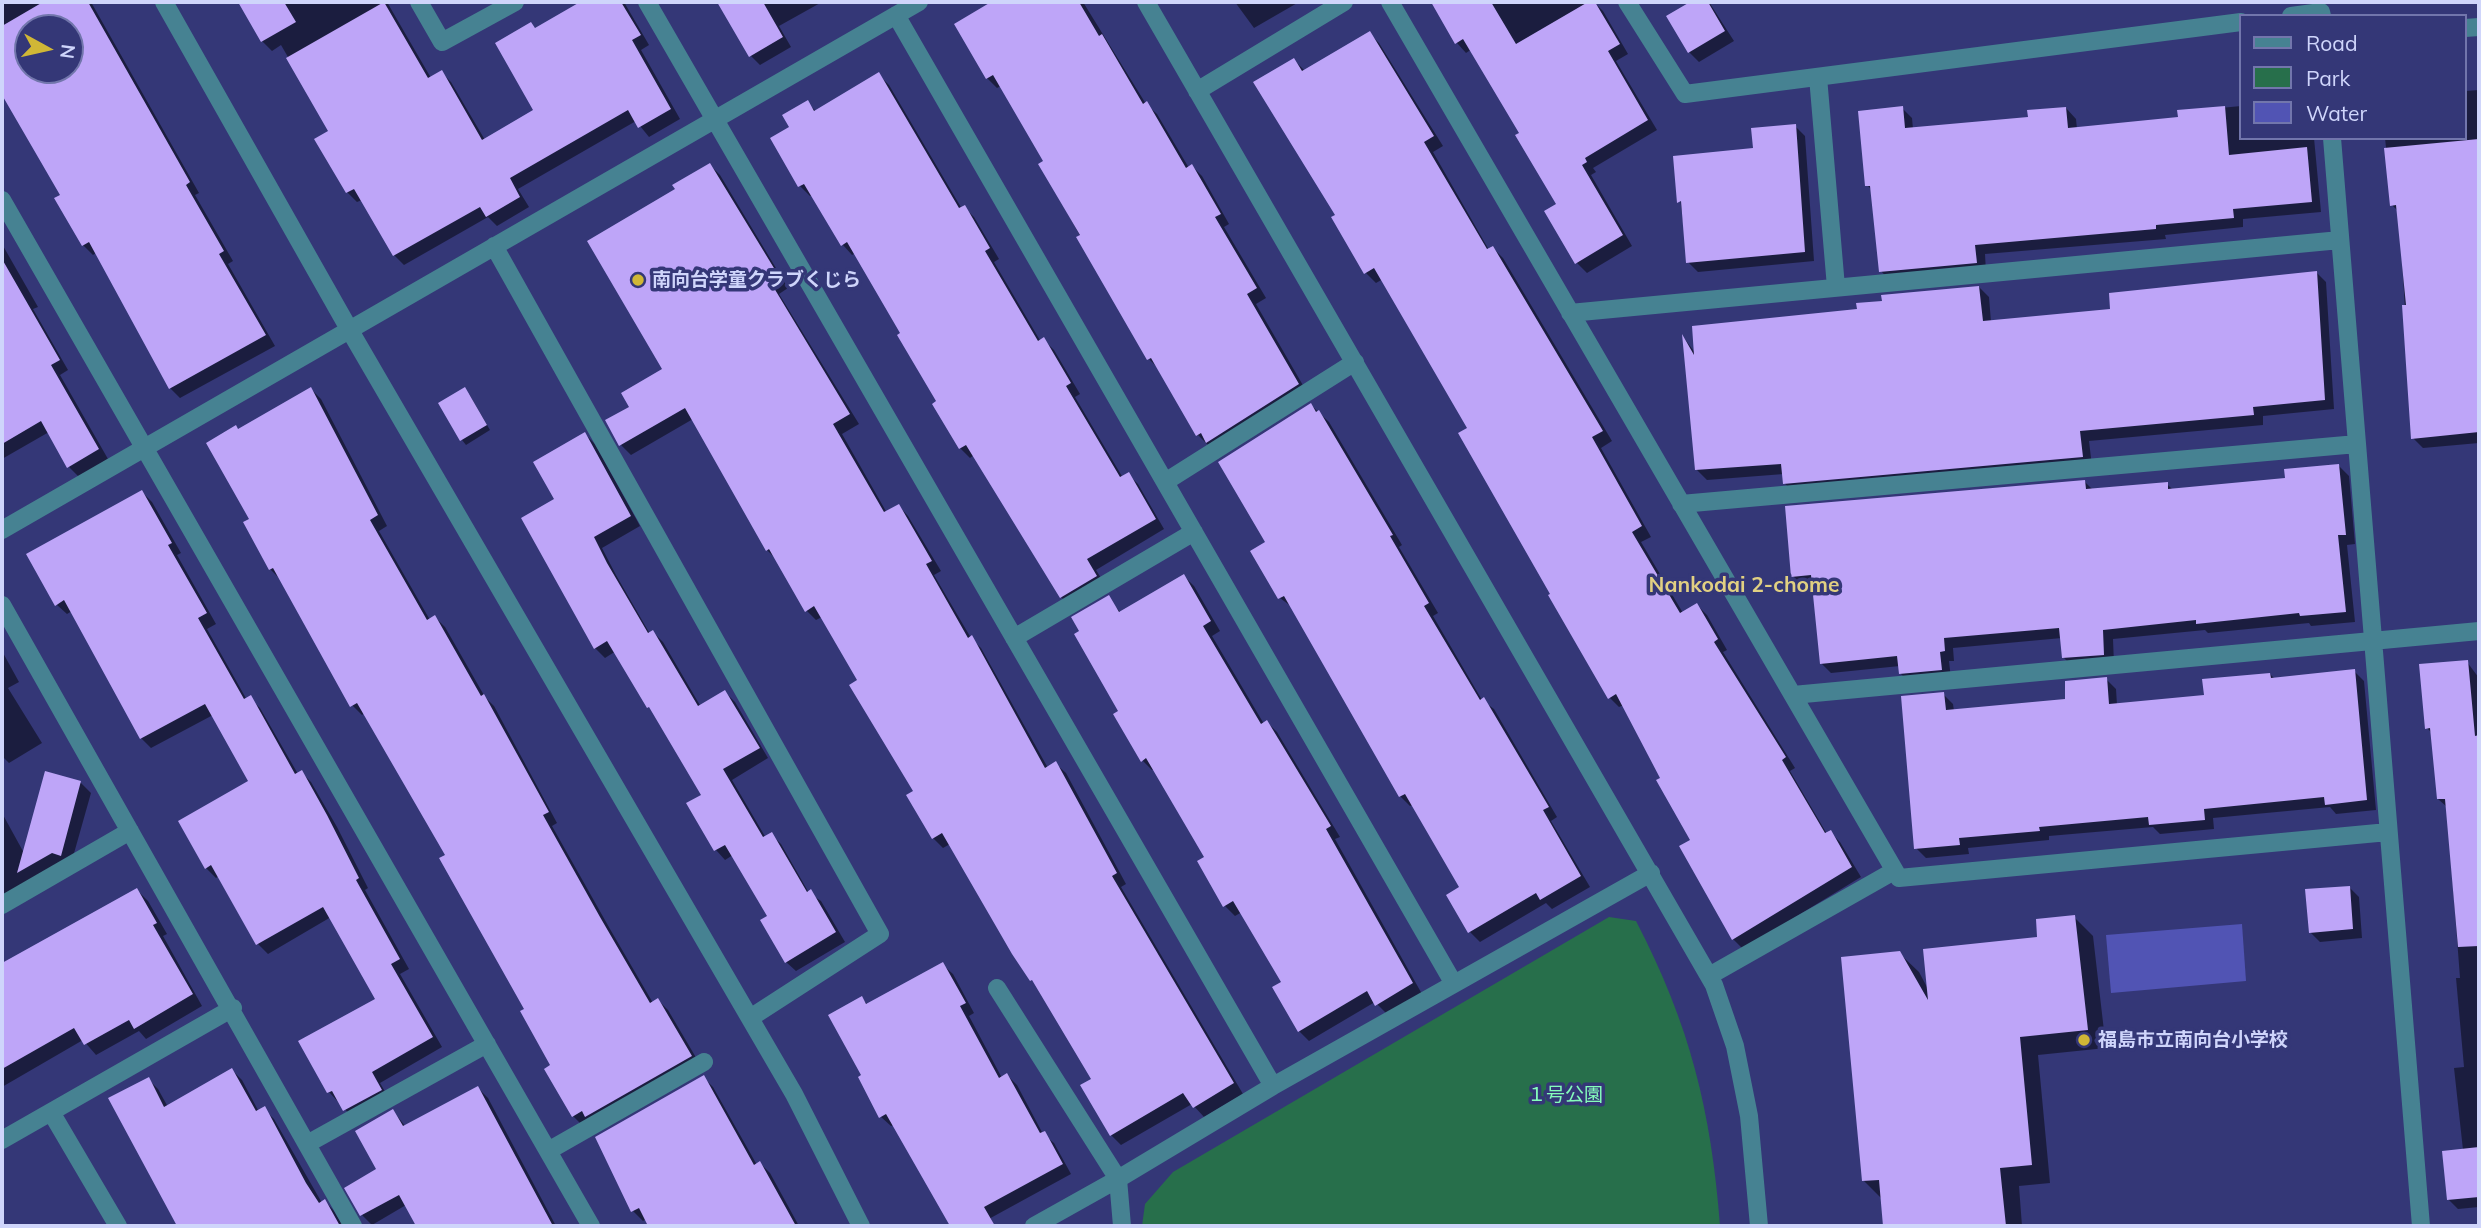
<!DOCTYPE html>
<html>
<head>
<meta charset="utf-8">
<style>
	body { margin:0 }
	#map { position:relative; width:2481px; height:1228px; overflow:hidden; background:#343777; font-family:Mulish,sans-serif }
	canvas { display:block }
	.frame { position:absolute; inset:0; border:4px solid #cfd5fb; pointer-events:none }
	.legend { position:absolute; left:2239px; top:14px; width:228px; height:126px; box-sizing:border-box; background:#343777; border:2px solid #7276ac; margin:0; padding:9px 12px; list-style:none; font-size:21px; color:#cfd5fb }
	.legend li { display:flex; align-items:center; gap:14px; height:35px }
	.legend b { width:35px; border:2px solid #7276ac }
	.north { position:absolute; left:14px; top:14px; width:70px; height:70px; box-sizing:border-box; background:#343777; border:2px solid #7276ac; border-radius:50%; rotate:98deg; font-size:19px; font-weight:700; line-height:28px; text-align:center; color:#cfd5fb }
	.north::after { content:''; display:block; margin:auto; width:24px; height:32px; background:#d0b736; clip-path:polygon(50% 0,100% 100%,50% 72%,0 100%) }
</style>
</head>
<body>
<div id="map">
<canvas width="2481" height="1228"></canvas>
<div class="frame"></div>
<ul class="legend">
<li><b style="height:9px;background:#468292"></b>Road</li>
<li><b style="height:19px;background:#276f4b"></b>Park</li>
<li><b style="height:19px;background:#5154b4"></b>Water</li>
</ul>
<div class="north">N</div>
</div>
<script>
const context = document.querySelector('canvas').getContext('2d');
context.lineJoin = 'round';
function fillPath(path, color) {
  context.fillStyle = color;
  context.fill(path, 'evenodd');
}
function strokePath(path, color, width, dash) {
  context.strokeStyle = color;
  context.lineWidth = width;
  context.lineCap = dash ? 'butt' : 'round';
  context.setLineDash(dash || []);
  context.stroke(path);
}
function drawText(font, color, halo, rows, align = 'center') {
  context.font = font + ' Mulish,"Noto Sans JP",sans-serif';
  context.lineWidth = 7;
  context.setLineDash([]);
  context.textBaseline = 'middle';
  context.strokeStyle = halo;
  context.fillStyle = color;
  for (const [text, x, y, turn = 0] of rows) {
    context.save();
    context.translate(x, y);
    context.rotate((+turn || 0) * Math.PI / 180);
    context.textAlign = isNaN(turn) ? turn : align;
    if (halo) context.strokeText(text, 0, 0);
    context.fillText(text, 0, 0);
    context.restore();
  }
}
const green = new Path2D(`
	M 1609,917 L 1636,921 C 1690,1025 1711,1110 1720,1226 L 1142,1226 L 1145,1204 L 1173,1172 Z`);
const water = new Path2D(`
	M 2242,924 L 2246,981 L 2111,993 L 2106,935 Z`);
const shadow = new Path2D(`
	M 2,2 L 91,2 L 199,193 L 195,195 L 233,261 L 228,264 L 275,346 L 180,398 L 170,388 L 96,253 L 93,255 L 83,245 L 62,196 L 2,91 ZM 28,28 L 70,28 L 70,70 L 28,70 Z
	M 240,2 L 387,2 L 431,78 L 441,72 L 451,82 L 485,140 L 536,111 L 531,24 L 536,29 L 583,2 L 624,2 L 649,45 L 641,50 L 680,119 L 649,137 L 636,121 L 518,189 L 529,207 L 497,226 L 488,217 L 404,265 L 394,255 L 362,200 L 357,202 L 347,192 L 317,139 L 331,131 L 281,45 L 272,51 L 262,41 Z
	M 822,2 L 779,26 L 791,47 L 760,65 L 750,55 L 724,2 Z
	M 994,2 L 1083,2 L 1146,104 L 1157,114 L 1189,168 L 1192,166 L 1202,176 L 1229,224 L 1224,227 L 1266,298 L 1256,304 L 1308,394 L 1208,445 L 1198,435 L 1160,370 L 1149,359 L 1040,164 L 1045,161 L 1001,86 L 997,88 L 987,78 L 956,25 Z
	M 1235,2 L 1299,2 L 1254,28 Z
	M 1433,2 L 1594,2 L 1603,11 L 1628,54 L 1616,61 L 1657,130 L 1593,168 L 1596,172 L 1591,175 L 1632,246 L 1587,273 L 1577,263 L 1559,205 L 1521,133 L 1472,49 L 1466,53 L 1457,43 Z
	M 1693,2 L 1709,2 L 1734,41 L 1699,62 L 1689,52 L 1668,17 Z
	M 1369,33 L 1379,43 L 1443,146 L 1433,152 L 1489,250 L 1493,248 L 1503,258 L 1612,441 L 1601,448 L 1651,537 L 1641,542 L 1683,613 L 1697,605 L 1707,615 L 1727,650 L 1723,652 L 1795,768 L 1790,771 L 1827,834 L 1830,832 L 1840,842 L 1861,877 L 1743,949 L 1733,939 L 1692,840 L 1624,705 L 1619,707 L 1609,697 L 1553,594 L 1469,428 L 1383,279 L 1376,283 L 1366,273 L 1334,218 L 1337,216 L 1294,60 L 1305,71 Z
	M 879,75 L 889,85 L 962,209 L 964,207 L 974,217 L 999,259 L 994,262 L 1041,342 L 1044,340 L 1054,350 L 1080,394 L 1075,397 L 1123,478 L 1128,474 L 1138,484 L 1164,529 L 1096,570 L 1106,586 L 1071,607 L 1061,597 L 974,455 L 970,458 L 960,448 L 903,333 L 856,253 L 852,255 L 843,245 L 813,194 L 810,196 L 800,186 L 772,139 L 792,127 L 807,103 L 816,111 Z
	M 2479,90 L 2479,443 L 2423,448 L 2413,438 L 2399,212 L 2392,205 L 2385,138 L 2465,138 L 2465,91 Z
	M 2241,106 L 2241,138 L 2314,138 L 2321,212 L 2243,219 L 2243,227 L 2165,235 L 2166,239 L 1985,254 L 1986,272 L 1891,282 L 1881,271 L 1872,190 L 1867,185 L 1902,108 L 1912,118 L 1913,129 L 2030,118 L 2066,108 L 2076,119 L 2077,129 L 2180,119 L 2179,112 Z
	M 1795,126 L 1805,136 L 1814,261 L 1698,272 L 1688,262 L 1675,157 L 1754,149 Z
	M 710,165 L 720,175 L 788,288 L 779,294 L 859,424 L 842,434 L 887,513 L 899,506 L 908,516 L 941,571 L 934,575 L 971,638 L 981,648 L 1048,768 L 1056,764 L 1066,773 L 1126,884 L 1121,887 L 1243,1094 L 1204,1117 L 1192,1104 L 1121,1145 L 1111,1135 L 1093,1079 L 950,844 L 943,848 L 933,838 L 916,792 L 859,681 L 822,617 L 816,620 L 806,610 L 776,559 L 767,550 L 693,419 L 631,455 L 621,445 L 631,407 L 664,370 L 677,190 Z
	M 2,244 L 38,307 L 33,309 L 68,370 L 60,375 L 108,459 L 79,477 L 69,467 L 49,432 L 2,459 Z
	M 2316,272 L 2326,282 L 2334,409 L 2263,416 L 2263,425 L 2089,441 L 2092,466 L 1795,493 L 1784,483 L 1784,474 L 1707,480 L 1697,470 L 1684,338 L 1696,354 L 1859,311 L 1979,287 L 1989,297 L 1991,322 L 2112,310 Z
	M 311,389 L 321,399 L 387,526 L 379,531 L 430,620 L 435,617 L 445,627 L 485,697 L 494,706 L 557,823 L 552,826 L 610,929 L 653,1003 L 658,1000 L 668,1010 L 701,1066 L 583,1126 L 573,1116 L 526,1010 L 447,856 L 365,713 L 362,715 L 352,705 L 280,579 L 270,569 L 251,519 L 239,430 Z
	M 469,394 L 490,430 L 466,445 L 462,440 Z
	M 1311,405 L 1329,422 L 1402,545 L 1399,547 L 1438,613 L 1433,616 L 1482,700 L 1494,709 L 1557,817 L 1551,821 L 1590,887 L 1552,909 L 1546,903 L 1480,942 L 1470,932 L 1448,895 L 1461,888 L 1413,805 L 1410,806 L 1400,796 L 1292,607 L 1280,598 L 1252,552 L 1267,543 Z
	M 585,434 L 595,444 L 640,526 L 602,548 L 616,575 L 650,634 L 653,632 L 663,642 L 701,707 L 725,692 L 735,702 L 768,758 L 732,780 L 766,838 L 771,834 L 781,844 L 809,893 L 821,901 L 845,942 L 796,971 L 786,962 L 769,916 L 733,855 L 725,860 L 716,850 L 688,804 L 703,795 L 616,651 L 605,658 L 595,648 L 556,499 Z
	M 2339,466 L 2349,476 L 2355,544 L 2347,545 L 2355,622 L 2311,626 L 2309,623 L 2208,633 L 2205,630 L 2113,639 L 2114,664 L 2074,668 L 2064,658 L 2062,638 L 1953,648 L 1954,661 L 1949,661 L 1951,679 L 1910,683 L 1900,673 L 1900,666 L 1831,673 L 1821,663 L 1814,585 L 1803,586 L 1793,576 L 2084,481 L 2093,490 L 2167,484 L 2173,490 L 2287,480 Z
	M 142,492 L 152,502 L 181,553 L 177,555 L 216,624 L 207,629 L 247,700 L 250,698 L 260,708 L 298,774 L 301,772 L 311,782 L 337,827 L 368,888 L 365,890 L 409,969 L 400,974 L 442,1047 L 380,1083 L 390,1100 L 355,1120 L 329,1092 L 377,1000 L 331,917 L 268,954 L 258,944 L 219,876 L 216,878 L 206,868 L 251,781 L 213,715 L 151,748 L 141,738 L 72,611 L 67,614 L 57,605 Z
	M 1184,576 L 1194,586 L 1220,631 L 1212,636 L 1264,724 L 1267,722 L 1277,732 L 1340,837 L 1335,839 L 1422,994 L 1387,1014 L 1375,1002 L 1309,1041 L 1299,1031 L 1283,982 L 1242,912 L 1235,916 L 1225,906 L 1207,857 L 1155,769 L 1152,770 L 1142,760 L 1121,711 L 1108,598 L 1121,613 Z
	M 2,651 L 19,682 L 8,688 L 42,743 L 9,763 L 2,756 Z
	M 2467,662 L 2479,678 L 2479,1207 L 2458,1209 L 2448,1199 L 2463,1150 L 2454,1068 L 2464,1067 L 2456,978 L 2460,978 L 2447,807 L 2438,799 L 2433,734 L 2427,728 Z
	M 2354,671 L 2364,681 L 2376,810 L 2336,814 L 2330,807 L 2213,818 L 2214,829 L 2160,834 L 2153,827 L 2049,836 L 2049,840 L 1968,848 L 1969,854 L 1926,858 L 1916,848 L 1943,694 L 1953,704 L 1954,711 L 2067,701 L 2106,679 L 2116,689 L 2117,705 L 2206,696 L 2270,674 L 2275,679 Z
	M 46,774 L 81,783 L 91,793 L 71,864 L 2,897 L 2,813 L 24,853 Z
	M 2349,887 L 2359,897 L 2362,938 L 2320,942 L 2310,932 Z
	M 137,890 L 148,901 L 167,934 L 163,936 L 202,1006 L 146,1039 L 139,1031 L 96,1055 L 83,1040 L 2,1087 L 2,968 Z
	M 2074,917 L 2093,936 L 2106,1048 L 2038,1055 L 2050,1183 L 2019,1186 L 2022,1226 L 1885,1226 L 1883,1200 L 1863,1180 L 1899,953 L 1919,972 L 1928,989 L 2039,939 Z
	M 943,965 L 953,974 L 974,1013 L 969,1016 L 1002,1078 L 1007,1075 L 1017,1085 L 1043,1134 L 1054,1143 L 1071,1174 L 976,1226 L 951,1225 L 894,1125 L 891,1126 L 881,1117 L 863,1076 L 862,999 L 868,1005 Z
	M 232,1070 L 242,1080 L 259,1112 L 264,1109 L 274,1119 L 322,1203 L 325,1201 L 334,1211 L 343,1226 L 179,1226 L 111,1099 L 148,1079 L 158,1089 L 168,1107 Z
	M 703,1077 L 713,1087 L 757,1165 L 760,1163 L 770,1173 L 799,1226 L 650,1226 L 646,1219 L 643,1221 L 633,1211 Z
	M 478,1088 L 488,1098 L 556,1226 L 418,1226 L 406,1205 L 372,1225 L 362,1215 L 379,1170 L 393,1111 L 406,1127 Z`);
const building = new Path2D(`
	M 43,2 L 88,2 L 190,182 L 186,185 L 224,251 L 219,254 L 266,335 L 169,389 L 89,242 L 82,246 L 54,198 L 60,195 L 2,95 L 2,26 ZM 28,28 L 70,28 L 70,70 L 28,70 Z
	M 238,2 L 284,2 L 296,22 L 261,42 Z
	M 384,2 L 428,78 L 442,70 L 482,140 L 533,110 L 495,43 L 531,22 L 535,28 L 580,2 L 621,2 L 641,35 L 632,40 L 671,109 L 638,128 L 628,110 L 510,178 L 520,197 L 486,217 L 480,207 L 393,256 L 354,189 L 346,193 L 314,139 L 328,131 L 286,58 Z
	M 717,2 L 763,2 L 783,37 L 749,57 Z
	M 991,2 L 1079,2 L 1099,36 L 1102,34 L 1143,104 L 1147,101 L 1186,168 L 1192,164 L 1221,214 L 1215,217 L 1257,288 L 1247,294 L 1299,384 L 1206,443 L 1201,433 L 1196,436 L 1151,358 L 1147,360 L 1076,237 L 1080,235 L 1038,164 L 1043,161 L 993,75 L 986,79 L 954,24 Z
	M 1431,2 L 1491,2 L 1516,44 L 1588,2 L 1595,2 L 1620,44 L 1608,51 L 1648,120 L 1585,158 L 1587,162 L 1582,165 L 1623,235 L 1575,264 L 1544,211 L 1556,204 L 1515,135 L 1519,133 L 1463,39 L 1455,44 Z
	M 1690,2 L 1708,2 L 1725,31 L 1688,53 L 1666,16 Z
	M 1370,31 L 1434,136 L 1424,142 L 1487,249 L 1493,246 L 1603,431 L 1592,437 L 1642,526 L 1632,532 L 1680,613 L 1697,603 L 1718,639 L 1714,642 L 1786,757 L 1782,760 L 1825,833 L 1831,830 L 1852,867 L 1732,940 L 1679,846 L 1690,840 L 1656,780 L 1660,778 L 1616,694 L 1608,699 L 1548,595 L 1550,594 L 1458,433 L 1467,428 L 1374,268 L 1364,274 L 1331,217 L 1335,215 L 1253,82 L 1294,58 L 1302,71 Z
	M 879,72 L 959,208 L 965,205 L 990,248 L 985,251 L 1038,341 L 1044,337 L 1071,383 L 1066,386 L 1120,477 L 1129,472 L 1156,519 L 1087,559 L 1097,576 L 1060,598 L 966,445 L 959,449 L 932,404 L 936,401 L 897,335 L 900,333 L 847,242 L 841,246 L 804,184 L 798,187 L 770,138 L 789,127 L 782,115 L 808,100 L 814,111 Z
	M 1903,106 L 1905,128 L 2028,117 L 2027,110 L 2066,107 L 2068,128 L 2178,117 L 2177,110 L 2225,106 L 2229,155 L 2307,147 L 2312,202 L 2233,209 L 2234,218 L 2156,225 L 2156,229 L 1975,245 L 1977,263 L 1879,272 L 1870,186 L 1865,186 L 1858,111 Z
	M 1796,124 L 1805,252 L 1686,263 L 1681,201 L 1677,203 L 1673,156 L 1753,148 L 1751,128 Z
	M 2479,139 L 2479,432 L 2411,439 L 2402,305 L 2406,305 L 2396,205 L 2390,206 L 2384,148 Z
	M 710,163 L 780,278 L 771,283 L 850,414 L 833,424 L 884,512 L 899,504 L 932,561 L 926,564 L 968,638 L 972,635 L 1045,768 L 1056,761 L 1117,873 L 1112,876 L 1234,1083 L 1193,1108 L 1183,1093 L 1110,1136 L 1080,1085 L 1091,1079 L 1032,980 L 1030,981 L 1012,954 L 942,833 L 932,839 L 906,795 L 913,791 L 849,685 L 857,680 L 814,606 L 805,612 L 769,549 L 766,551 L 685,408 L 619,446 L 605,420 L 629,407 L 621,393 L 662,369 L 587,241 L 675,189 L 672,185 Z
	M 2,259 L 60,360 L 51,365 L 99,449 L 67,468 L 41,421 L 2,444 Z
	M 2317,271 L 2325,400 L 2253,407 L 2254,415 L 2080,431 L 2083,457 L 1783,484 L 1781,464 L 1695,470 L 1682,334 L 1694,355 L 1692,326 L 1857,309 L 1856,303 L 1882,301 L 1881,295 L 1979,286 L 1983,321 L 2110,309 L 2109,293 Z
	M 311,387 L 378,515 L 370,520 L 427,620 L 435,615 L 481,696 L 484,694 L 549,812 L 543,815 L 600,917 L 650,1003 L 658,998 L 692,1056 L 585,1117 L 582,1111 L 572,1117 L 544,1069 L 550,1065 L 520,1011 L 524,1009 L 439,858 L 445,855 L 357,703 L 350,707 L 273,568 L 269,570 L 243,522 L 249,519 L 206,443 L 236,425 L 238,429 Z
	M 465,387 L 487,425 L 460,441 L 438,403 Z
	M 1311,403 L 1316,412 L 1319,410 L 1393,535 L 1390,536 L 1429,603 L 1424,606 L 1480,700 L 1484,697 L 1549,807 L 1543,810 L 1581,876 L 1540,900 L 1536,893 L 1468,933 L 1446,895 L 1459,887 L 1405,794 L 1399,797 L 1284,596 L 1278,599 L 1250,551 L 1265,542 L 1218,462 Z
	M 585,432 L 631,516 L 594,537 L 607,563 L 648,633 L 653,630 L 698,706 L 725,690 L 760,748 L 723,769 L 763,837 L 772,832 L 807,892 L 811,889 L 836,932 L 785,963 L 760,920 L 767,916 L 725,845 L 714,851 L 686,803 L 701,795 L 649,707 L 647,708 L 607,641 L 594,649 L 521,518 L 554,499 L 533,462 Z
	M 2339,464 L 2346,535 L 2338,535 L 2346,612 L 2300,616 L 2299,613 L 2196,624 L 2196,620 L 2103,630 L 2104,655 L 2062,658 L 2059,628 L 1944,638 L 1945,651 L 1940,652 L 1942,670 L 1899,674 L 1897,656 L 1820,664 L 1811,575 L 1791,577 L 1785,506 L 2085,480 L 2086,489 L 2168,482 L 2168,489 L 2285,478 L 2284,469 Z
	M 142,490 L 172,543 L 168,545 L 207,613 L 198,618 L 244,699 L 251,695 L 295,774 L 302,770 L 327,815 L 359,878 L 356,880 L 400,959 L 391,964 L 433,1037 L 372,1072 L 382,1090 L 343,1111 L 332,1091 L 327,1093 L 298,1041 L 375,999 L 323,907 L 256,945 L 211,865 L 205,869 L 178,821 L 248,781 L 205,704 L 140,739 L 64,600 L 55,606 L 26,554 Z
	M 1184,574 L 1211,621 L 1203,626 L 1261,724 L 1267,720 L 1331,826 L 1326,829 L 1413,983 L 1375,1006 L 1367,991 L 1298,1032 L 1272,987 L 1281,982 L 1233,901 L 1223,907 L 1197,861 L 1204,857 L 1146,758 L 1141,762 L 1113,714 L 1118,711 L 1074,634 L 1079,631 L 1071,617 L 1109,595 L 1119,612 Z
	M 2468,660 L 2475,736 L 2479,735 L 2479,946 L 2458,947 L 2445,799 L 2437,799 L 2430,728 L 2425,729 L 2419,664 Z
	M 2355,669 L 2367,800 L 2325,805 L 2324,797 L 2204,809 L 2205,820 L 2149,825 L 2148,817 L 2039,827 L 2040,831 L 1959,838 L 1960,845 L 1914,849 L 1901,696 L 1944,692 L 1946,710 L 2065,699 L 2065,681 L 2107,677 L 2109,704 L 2204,695 L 2202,679 L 2270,673 L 2271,678 Z
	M 45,771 L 81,781 L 61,856 L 52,853 L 17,873 Z
	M 2350,886 L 2353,929 L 2309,933 L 2305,889 Z
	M 137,888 L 157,923 L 153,925 L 193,994 L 134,1029 L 129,1020 L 84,1045 L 74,1028 L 2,1069 L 2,963 Z
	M 2075,915 L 2088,1030 L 2020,1037 L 2032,1165 L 2000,1168 L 2006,1226 L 1883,1226 L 1879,1180 L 1862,1181 L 1841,957 L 1900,951 L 1928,1000 L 1923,949 L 2037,937 L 2036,919 Z
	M 943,962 L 966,1003 L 960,1006 L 999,1078 L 1007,1073 L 1040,1133 L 1045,1131 L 1063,1164 L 984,1207 L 995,1226 L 950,1226 L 886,1114 L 879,1118 L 858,1077 L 861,1075 L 828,1015 L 862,996 L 866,1004 Z
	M 232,1068 L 256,1111 L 265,1106 L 306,1183 L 319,1203 L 325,1199 L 340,1226 L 177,1226 L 108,1098 L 149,1077 L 164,1107 Z
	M 704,1075 L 754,1165 L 760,1161 L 796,1226 L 648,1226 L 639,1208 L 631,1212 L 595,1137 Z
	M 478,1086 L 553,1226 L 416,1226 L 399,1195 L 360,1216 L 344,1188 L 376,1169 L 355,1131 L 393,1109 L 403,1126 Z
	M 2479,1147 L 2479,1197 L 2447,1200 L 2442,1151 Z`);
const minor = new Path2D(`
	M 164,2 L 349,329 L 794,1094 L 861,1226
	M 419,2 L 442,42 L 515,2
	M 647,2 L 1273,1086
	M 1146,2 L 1714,985 L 1735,1046 L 1749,1116 L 1759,1226
	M 1390,2 L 1899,878 L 2388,832
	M 1627,2 L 1685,94 L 2241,22
	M 896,15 L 1454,984
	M 2291,16 L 2321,12 L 2322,16
	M 2465,28 L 2479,27
	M 1818,77 L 1836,287
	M 1197,91 L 1344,2
	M 2332,138 L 2421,1226
	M 2,200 L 591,1226
	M 494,246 L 880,934 L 750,1018
	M 1570,313 L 2340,240
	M 1165,482 L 1355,362
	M 1681,504 L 2357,444
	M 2,530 L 919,2
	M 2,605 L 353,1226
	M 1014,638 L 1194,532
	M 1793,695 L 2479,631
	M 2,905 L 130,831
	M 1709,976 L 1894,871
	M 997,988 L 1118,1179 L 1034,1226
	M 51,1112 L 118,1226
	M 2,1140 L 233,1008
	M 307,1144 L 487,1044
	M 548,1151 L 704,1062
	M 1122,1226 L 1118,1179 L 1273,1086 L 1651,873`);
const markers = [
	[638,280,7,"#d0b736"],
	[2084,1040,7,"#d0b736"]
];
const poiNames = [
	["南向台学童クラブくじら",652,280],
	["福島市立南向台小学校",2098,1040]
];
const parkNames = [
	["１号公園",1565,1095]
];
const neighbourhoodNames = [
	["Nankodai 2-chome",1744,586]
];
fillPath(green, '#276f4b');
fillPath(water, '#5154b4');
fillPath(shadow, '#0007');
fillPath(building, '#bea5f8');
strokePath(minor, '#468292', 18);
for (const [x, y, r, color] of markers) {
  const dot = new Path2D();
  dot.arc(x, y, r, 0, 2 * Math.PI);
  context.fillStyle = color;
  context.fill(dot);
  strokePath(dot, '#343777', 2.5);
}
drawText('bold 19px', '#cfd5fb', '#343777', poiNames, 'left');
drawText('19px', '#85fdbb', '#343777', parkNames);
drawText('bold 21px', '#e1d082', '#343777', neighbourhoodNames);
</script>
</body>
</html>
